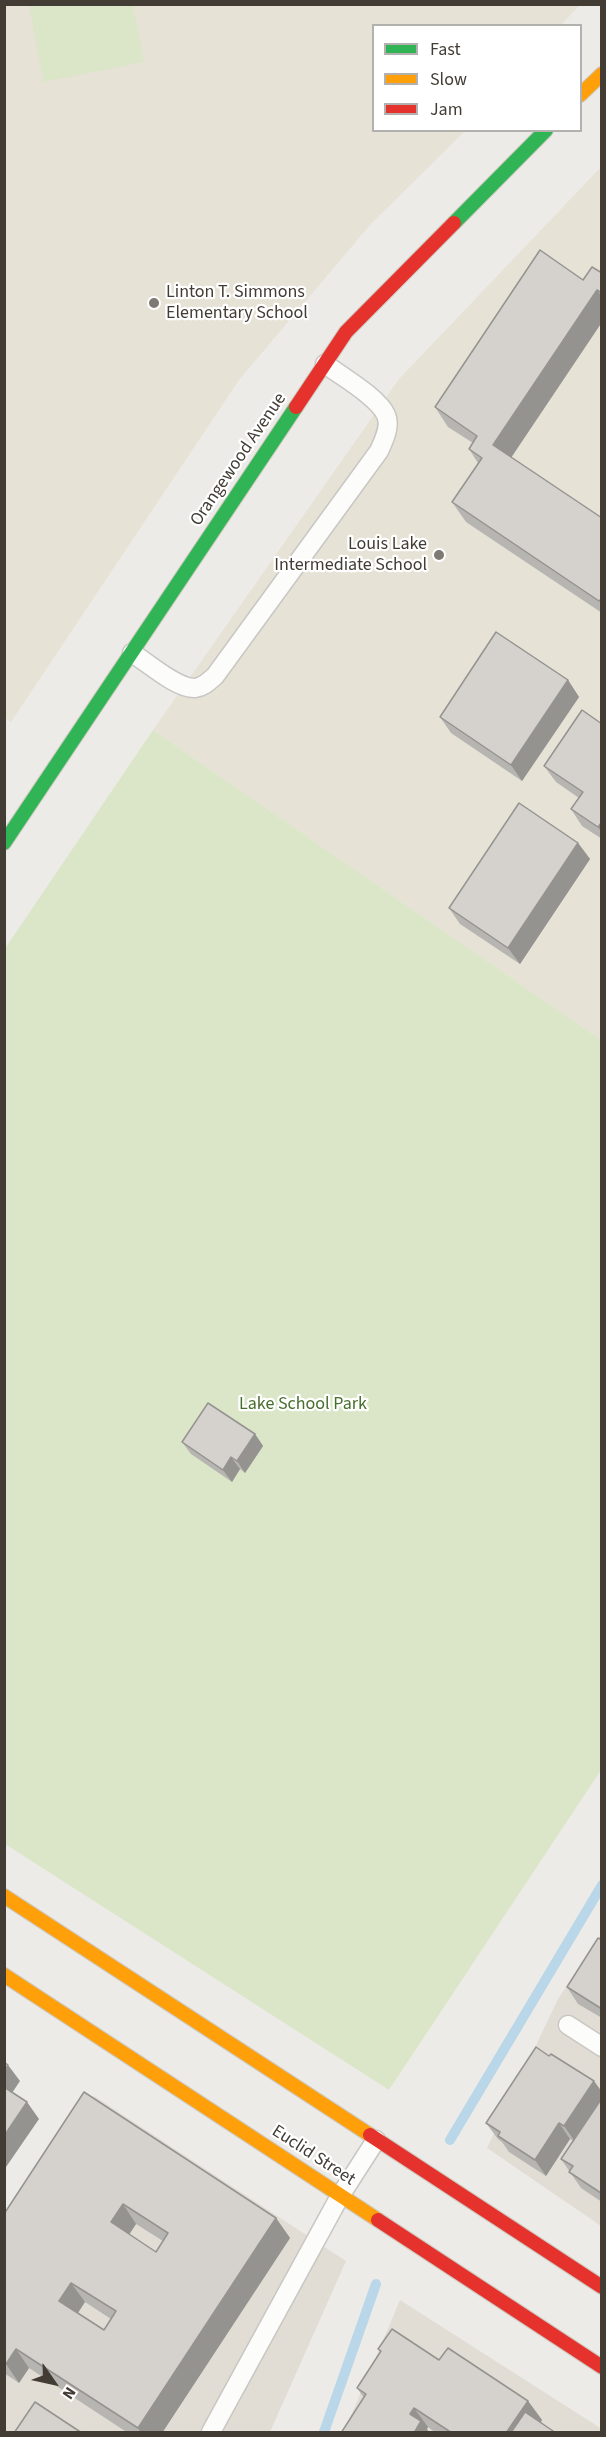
<!DOCTYPE html>
<html>
<head>
<meta charset="utf-8">
<style>
	body { margin:0 }
	#map { position:relative; width:606px; height:2437px; overflow:hidden; background:#edebe7; font-family:"Source Sans 3",sans-serif }
	canvas { display:block }
	.frame { position:absolute; inset:0; border:6px solid #423c34; pointer-events:none }
	.legend { position:absolute; left:372px; top:24px; width:210px; height:108px; box-sizing:border-box; background:#fff; border:2px solid #b3b1ae; margin:0; padding:8px 10px; list-style:none; font-size:18px; color:#423c34 }
	.legend li { display:flex; align-items:center; gap:12px; height:30px }
	.legend b { width:30px; border:2px solid #b3b1ae }
	.north { position:absolute; left:24px; top:2353px; width:60px; height:60px; -webkit-text-stroke:4px #fff; paint-order:stroke; rotate:124deg; font-size:16px; font-weight:700; line-height:24px; text-align:center; color:#423c34 }
	.north::after { content:''; display:block; margin:auto; width:21px; height:27px; background:#423c34; clip-path:polygon(50% 0,100% 100%,50% 72%,0 100%) }
</style>
</head>
<body>
<div id="map">
<canvas width="606" height="2437"></canvas>
<div class="frame"></div>
<ul class="legend">
<li><b style="height:8px;background:#30b455"></b>Fast</li>
<li><b style="height:8px;background:#ff9f0a"></b>Slow</li>
<li><b style="height:8px;background:#e5322d"></b>Jam</li>
</ul>
<div class="north">N</div>
</div>
<script>
const context = document.querySelector('canvas').getContext('2d');
context.lineJoin = 'round';
function fillPath(path, color) {
  context.fillStyle = color;
  context.fill(path, 'evenodd');
}
function strokePath(path, color, width, dash) {
  context.strokeStyle = color;
  context.lineWidth = width;
  context.lineCap = dash ? 'butt' : 'round';
  context.setLineDash(dash || []);
  context.stroke(path);
}
function drawText(font, color, halo, rows, align = 'center') {
  context.font = font + ' "Source Sans 3",sans-serif';
  context.lineWidth = 4.5;
  context.setLineDash([]);
  context.textBaseline = 'middle';
  context.strokeStyle = halo;
  context.fillStyle = color;
  for (const [text, x, y, turn = 0] of rows) {
    context.save();
    context.translate(x, y);
    context.rotate((+turn || 0) * Math.PI / 180);
    context.textAlign = isNaN(turn) ? turn : align;
    if (halo) context.strokeText(text, 0, 0);
    context.fillText(text, 0, 0);
    context.restore();
  }
}
const residential = new Path2D(`
	M 601,1934 L 601,2226 L 487,2148 L 558,1999 Z
	M 94,2096 L 346,2261 L 270,2432 L 5,2432 L 5,2233 Z
	M 400,2300 L 602,2429 L 601,2432 L 344,2432 Z`);
const education = new Path2D(`
	M 5,5 L 580,5 L 561,25 L 374,26 L 374,130 L 465,131 L 370,225 L 239,380 L 11,722 L 5,718 Z
	M 601,167 L 601,1040 L 153,730 L 399,379 Z`);
const green = new Path2D(`
	M 29,5 L 133,5 L 144,62 L 43,82 Z
	M 153,730 L 601,1040 L 601,1770 L 389,2090 L 5,1844 L 4,950 Z`);
const stream = new Path2D(`
	M 450,2140 L 602,1885
	M 324,2432 L 376,2284`);
const lane = new Path2D(`
	M 132,653 C 147,662 177,689 195,688 C 204,687 209,681 215,676 L 379,451 C 384,440 391,426 386,415 C 378,397 341,376 325,364
	M 568,2025 L 602,2047
	M 211,2432 L 340,2196 L 376,2140`);
const fast = new Path2D(`
	M 454,223 L 546,130
	M 4,843 L 296,407`);
const slow = new Path2D(`
	M 580,95 L 602,74
	M 4,1896 L 370,2135
	M 4,1975 L 378,2220`);
const jam = new Path2D(`
	M 296,407 L 346,332 L 454,223
	M 370,2135 L 602,2287
	M 378,2220 L 602,2367`);
const wall = new Path2D(`
	M 602,273 L 602,322 L 511,458 L 602,518 L 602,613 L 466,522 L 452,502 L 478,463 L 469,449 L 473,443 L 448,427 L 435,407 L 583,280 Z
	M 568,680 L 579,697 L 522,781 L 451,733 L 440,717 Z
	M 602,724 L 602,839 L 582,826 L 571,809 L 579,798 L 556,782 L 544,766 Z
	M 578,843 L 590,859 L 520,964 L 460,924 L 449,908 Z
	M 255,1434 L 263,1446 L 245,1473 L 240,1469 L 232,1482 L 191,1454 L 182,1442 Z
	M 602,1940 L 602,2018 L 578,2004 L 567,1987 Z
	M 84,2092 L 276,2218 L 290,2238 L 162,2433 L 128,2433 L 29,2368 L 19,2383 L 4,2373 L 4,2214 ZM 136,2224 L 163,2241 L 156,2252 L 129,2234 ZM 85,2302 L 111,2319 L 104,2330 L 78,2313 Z
	M 602,2092 L 602,2202 L 581,2188 L 561,2159 L 573,2141 L 570,2139 L 546,2176 L 509,2152 L 502,2142 L 498,2139 L 486,2123 Z
	M 378,2349 L 439,2360 L 528,2401 L 542,2420 L 541,2422 L 556,2433 L 436,2433 L 428,2427 L 427,2429 L 429,2433 L 341,2433 L 364,2398 L 357,2388 L 380,2352 Z`);
const shadedWall = new Path2D(`
	M 597,290 L 602,297 L 602,322 L 506,465 L 493,445 Z
	M 568,680 L 579,697 L 522,781 L 511,765 Z
	M 602,822 L 602,833 L 598,827 Z
	M 578,843 L 590,859 L 520,964 L 508,948 Z
	M 255,1434 L 263,1446 L 245,1473 L 237,1461 Z
	M 231,1457 L 240,1469 L 232,1482 L 223,1470 Z
	M 8,2065 L 20,2081 L 8,2099 L 4,2093 L 4,2071 Z
	M 594,2081 L 602,2092 L 602,2104 L 576,2143 L 564,2126 Z
	M 27,2102 L 39,2119 L 4,2170 L 4,2136 Z
	M 559,2123 L 570,2139 L 546,2176 L 535,2160 Z
	M 123,2204 L 136,2224 L 125,2241 L 111,2222 Z
	M 276,2218 L 290,2238 L 162,2433 L 141,2433 L 138,2428 Z
	M 71,2283 L 85,2302 L 73,2320 L 59,2301 Z
	M 16,2349 L 29,2368 L 19,2383 L 6,2364 Z
	M 528,2401 L 542,2420 L 533,2433 L 512,2431 L 514,2433 L 506,2433 Z
	M 414,2408 L 428,2427 L 427,2429 L 429,2433 L 414,2433 L 410,2414 Z`);
const building = new Path2D(`
	M 540,250 L 583,280 L 592,267 L 602,273 L 602,293 L 597,290 L 493,445 L 602,518 L 602,598 L 599,601 L 452,502 L 482,458 L 469,449 L 477,436 L 435,407 Z
	M 496,632 L 568,680 L 511,765 L 440,717 Z
	M 582,710 L 602,724 L 602,822 L 598,827 L 571,809 L 583,792 L 544,766 Z
	M 519,803 L 578,843 L 508,948 L 449,908 Z
	M 208,1403 L 255,1434 L 237,1461 L 231,1457 L 223,1470 L 182,1442 Z
	M 598,1938 L 602,1940 L 602,2009 L 567,1987 Z
	M 536,2047 L 549,2056 L 551,2054 L 594,2081 L 564,2126 L 559,2123 L 535,2160 L 498,2136 L 500,2132 L 486,2123 Z
	M 4,2062 L 8,2065 L 4,2071 Z
	M 4,2087 L 27,2102 L 4,2136 Z
	M 84,2092 L 276,2218 L 138,2428 L 16,2349 L 6,2364 L 4,2363 L 4,2214 ZM 123,2204 L 168,2233 L 156,2252 L 111,2222 ZM 71,2283 L 116,2311 L 104,2330 L 59,2301 Z
	M 602,2098 L 602,2192 L 601,2193 L 569,2172 L 573,2166 L 561,2159 Z
	M 392,2329 L 439,2360 L 448,2348 L 528,2401 L 506,2433 L 452,2433 L 414,2408 L 410,2414 L 421,2421 L 414,2433 L 341,2433 L 366,2394 L 357,2388 L 381,2351 L 378,2349 Z
	M 35,2402 L 82,2433 L 14,2433 Z
	M 525,2412 L 556,2433 L 515,2433 L 512,2431 Z`);
const markers = [
	[154,303,6,"#7e7973"],
	[439,555,6,"#7e7973"]
];
const poiNames = [
	["Linton T. Simmons",166,293],
	["Elementary School",166,314],
	["Louis Lake",427,545,"right"],
	["Intermediate School",427,566,"right"]
];
const streetNames = [
	["Orangewood Avenue",239,460,-56],
	["Euclid Street",313,2156,33]
];
const parkNames = [
	["Lake School Park",303,1405]
];
fillPath(residential, '#e1ddd4');
fillPath(education, '#e7e2d6');
fillPath(green, '#dbe6c8');
strokePath(stream, '#b9d7e8', 10);
strokePath(lane, '#c9c7c3', 21);
strokePath(fast, '#ccc8be', 16);
strokePath(slow, '#ccc8be', 16);
strokePath(jam, '#ccc8be', 16);
strokePath(lane, '#fcfcfb', 18);
strokePath(fast, '#30b455', 14);
strokePath(slow, '#ff9f0a', 14);
strokePath(jam, '#e5322d', 14);
fillPath(wall, '#b7b5b1');
fillPath(shadedWall, '#959390');
fillPath(building, '#d5d2ce');
strokePath(building, '#959390', 1.5);
for (const [x, y, r, color] of markers) {
  const dot = new Path2D();
  dot.arc(x, y, r, 0, 2 * Math.PI);
  context.fillStyle = color;
  context.fill(dot);
  strokePath(dot, '#fff', 2);
}
drawText('18px', '#423c34', '#fff', poiNames, 'left');
drawText('18px', '#423c34', '#fff', streetNames);
drawText('18px', '#476e2d', '#fff', parkNames);
</script>
</body>
</html>
